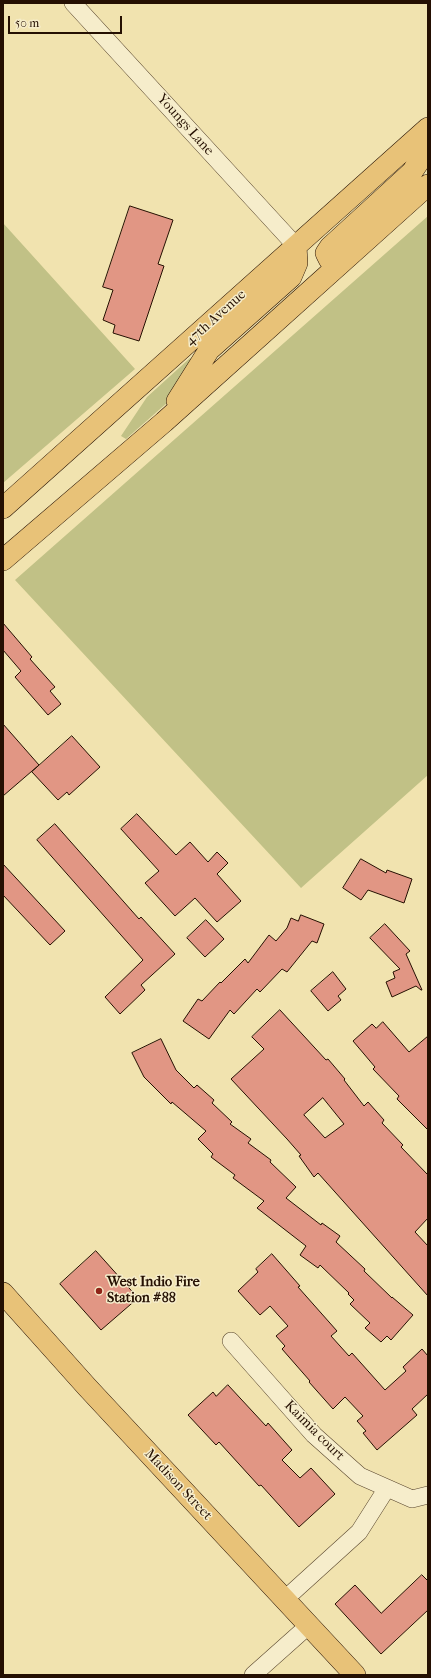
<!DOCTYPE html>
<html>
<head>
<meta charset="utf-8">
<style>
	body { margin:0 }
	#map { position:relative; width:431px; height:1678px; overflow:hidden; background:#f1e3af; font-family:"IM FELL French Canon",serif }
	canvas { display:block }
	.frame { position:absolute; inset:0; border:4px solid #251002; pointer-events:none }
	.scale { position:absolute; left:8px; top:16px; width:114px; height:18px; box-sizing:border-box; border:2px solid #251002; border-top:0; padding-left:5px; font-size:12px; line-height:14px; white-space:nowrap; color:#251002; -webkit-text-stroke:3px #f6edcb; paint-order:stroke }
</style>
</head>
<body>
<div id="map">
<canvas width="431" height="1678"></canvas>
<div class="frame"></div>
<div class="scale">50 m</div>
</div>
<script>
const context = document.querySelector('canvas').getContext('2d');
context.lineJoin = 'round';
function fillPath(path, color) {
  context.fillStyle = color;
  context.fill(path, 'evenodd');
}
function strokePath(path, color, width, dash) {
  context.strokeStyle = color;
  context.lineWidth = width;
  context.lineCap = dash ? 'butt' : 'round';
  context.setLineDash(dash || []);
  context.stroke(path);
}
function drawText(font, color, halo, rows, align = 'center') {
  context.font = font + ' "IM FELL French Canon",serif';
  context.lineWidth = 3;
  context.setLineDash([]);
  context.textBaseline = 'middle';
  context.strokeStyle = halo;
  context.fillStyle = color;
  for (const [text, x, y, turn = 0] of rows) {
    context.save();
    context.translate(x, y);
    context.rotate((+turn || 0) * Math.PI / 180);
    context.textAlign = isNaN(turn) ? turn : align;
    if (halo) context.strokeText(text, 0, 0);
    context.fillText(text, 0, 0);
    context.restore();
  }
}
const green = new Path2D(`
	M 428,216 L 428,775 L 301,888 L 15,580 Z
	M 3,223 L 135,369 L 3,483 Z
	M 190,358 L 195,361 L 168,402 L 126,439 L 121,436 L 147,397 Z`);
const building = new Path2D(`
	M 130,206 L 173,220 L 158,264 L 164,266 L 139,341 L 113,333 L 115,325 L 103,320 L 113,290 L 103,287 Z
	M 3,623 L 32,657 L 30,659 L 55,687 L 50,691 L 61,704 L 48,715 L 15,677 L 21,671 L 3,650 Z
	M 3,724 L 39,765 L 3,796 Z
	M 72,736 L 100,767 L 69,795 L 67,792 L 58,800 L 32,772 Z
	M 137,814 L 176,855 L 190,842 L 208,862 L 217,852 L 228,863 L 217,874 L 241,901 L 217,922 L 195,898 L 175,916 L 145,883 L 159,871 L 121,829 Z
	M 55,824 L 139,919 L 141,917 L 175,954 L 141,985 L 145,990 L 120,1014 L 105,997 L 143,960 L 37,840 Z
	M 361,859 L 386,873 L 387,870 L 412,879 L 404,903 L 368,890 L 361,900 L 343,888 Z
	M 3,864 L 65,931 L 50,945 L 3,895 Z
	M 301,915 L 324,924 L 317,943 L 312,941 L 287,972 L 282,969 L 260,992 L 257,989 L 234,1014 L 230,1010 L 209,1039 L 183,1021 L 198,999 L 202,1001 L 220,982 L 221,983 L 245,959 L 248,963 L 269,935 L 276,941 L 287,928 L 291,918 L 298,921 Z
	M 206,920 L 224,939 L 205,957 L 187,938 Z
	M 385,924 L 410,951 L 406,954 L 422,990 L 421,990 L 416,986 L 392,997 L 386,982 L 395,978 L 393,972 L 400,969 L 370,938 Z
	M 333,972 L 346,989 L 338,996 L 341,1000 L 328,1011 L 311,991 Z
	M 280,1010 L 326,1060 L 328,1059 L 345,1079 L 344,1080 L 364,1106 L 368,1102 L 384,1120 L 382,1123 L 403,1145 L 401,1147 L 428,1175 L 428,1218 L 415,1232 L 428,1246 L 428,1296 L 318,1173 L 314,1177 L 299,1156 L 301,1155 L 287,1139 L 231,1079 L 264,1049 L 252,1037 ZM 323,1098 L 344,1124 L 325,1138 L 304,1115 Z
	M 383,1022 L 409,1052 L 428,1036 L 428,1130 L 397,1099 L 399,1096 L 373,1069 L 375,1067 L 353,1041 L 372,1024 L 376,1028 Z
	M 161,1039 L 176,1070 L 194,1088 L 197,1085 L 214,1100 L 212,1103 L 232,1122 L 230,1124 L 251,1139 L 248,1143 L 271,1160 L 270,1162 L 296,1187 L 286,1198 L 321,1225 L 322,1223 L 340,1236 L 336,1242 L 365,1269 L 364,1271 L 392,1298 L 392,1297 L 413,1315 L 391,1340 L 387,1336 L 381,1342 L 365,1328 L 370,1323 L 350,1304 L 354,1300 L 348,1294 L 349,1293 L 320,1265 L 318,1268 L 300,1255 L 306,1246 L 257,1208 L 264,1201 L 233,1178 L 235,1175 L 211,1157 L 213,1154 L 198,1139 L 206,1131 L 172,1102 L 171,1104 L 144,1077 L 132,1053 Z
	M 96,1251 L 138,1298 L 101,1330 L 60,1284 Z
	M 272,1254 L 300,1286 L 298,1287 L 337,1331 L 331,1336 L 349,1356 L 352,1353 L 385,1390 L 406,1371 L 403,1367 L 422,1349 L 428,1356 L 428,1394 L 412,1409 L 417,1415 L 377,1450 L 363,1433 L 366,1431 L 357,1421 L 363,1416 L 345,1397 L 333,1409 L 309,1382 L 310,1381 L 282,1349 L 285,1346 L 276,1336 L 288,1326 L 270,1306 L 260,1315 L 238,1291 L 258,1272 L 256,1269 Z
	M 228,1385 L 266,1426 L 268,1423 L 292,1450 L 282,1460 L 300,1478 L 311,1468 L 335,1494 L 299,1527 L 261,1485 L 259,1486 L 219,1442 L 216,1445 L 188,1415 L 213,1392 L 216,1396 Z
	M 422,1575 L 428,1581 L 428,1610 L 381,1654 L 335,1604 L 355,1585 L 381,1613 Z`);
const minor = new Path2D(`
	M 73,3 L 296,246
	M 231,1341 L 314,1435 L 360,1476 L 412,1499 L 428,1495
	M 284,1600 L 359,1532 L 387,1488
	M 253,1675 L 308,1626`);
const major = new Path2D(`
	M 343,261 L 334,263 L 329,259 L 326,253 L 330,247 L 412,172 L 428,148
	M 177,401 L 209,350 L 291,277 L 297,263 L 296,246
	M 3,508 L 428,128
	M 3,560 L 164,422 L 428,185
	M 3,1293 L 87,1387 L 355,1675`);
const markers = [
	[99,1291,4,"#8f2418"]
];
const streetNames = [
	["Youngs Lane",185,125,48],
	["47th Avenue",216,318,-42],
	["Kaimia court",314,1431,45],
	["Madison Street",178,1485,47]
];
const poiNames = [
	["West Indio Fire",107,1283],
	["Station #88",107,1299]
];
fillPath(green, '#c1c186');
fillPath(building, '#e19684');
strokePath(building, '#251002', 1);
strokePath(minor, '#58452d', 18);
strokePath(major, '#251002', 22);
strokePath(minor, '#f6edcb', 17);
strokePath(major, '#e8c278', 21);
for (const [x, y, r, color] of markers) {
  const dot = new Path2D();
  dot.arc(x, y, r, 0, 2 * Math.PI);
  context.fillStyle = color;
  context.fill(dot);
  strokePath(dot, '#f6edcb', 1.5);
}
drawText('14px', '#251002', '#f6edcb', streetNames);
drawText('bold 14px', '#251002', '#f6edcb', poiNames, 'left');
</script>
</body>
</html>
